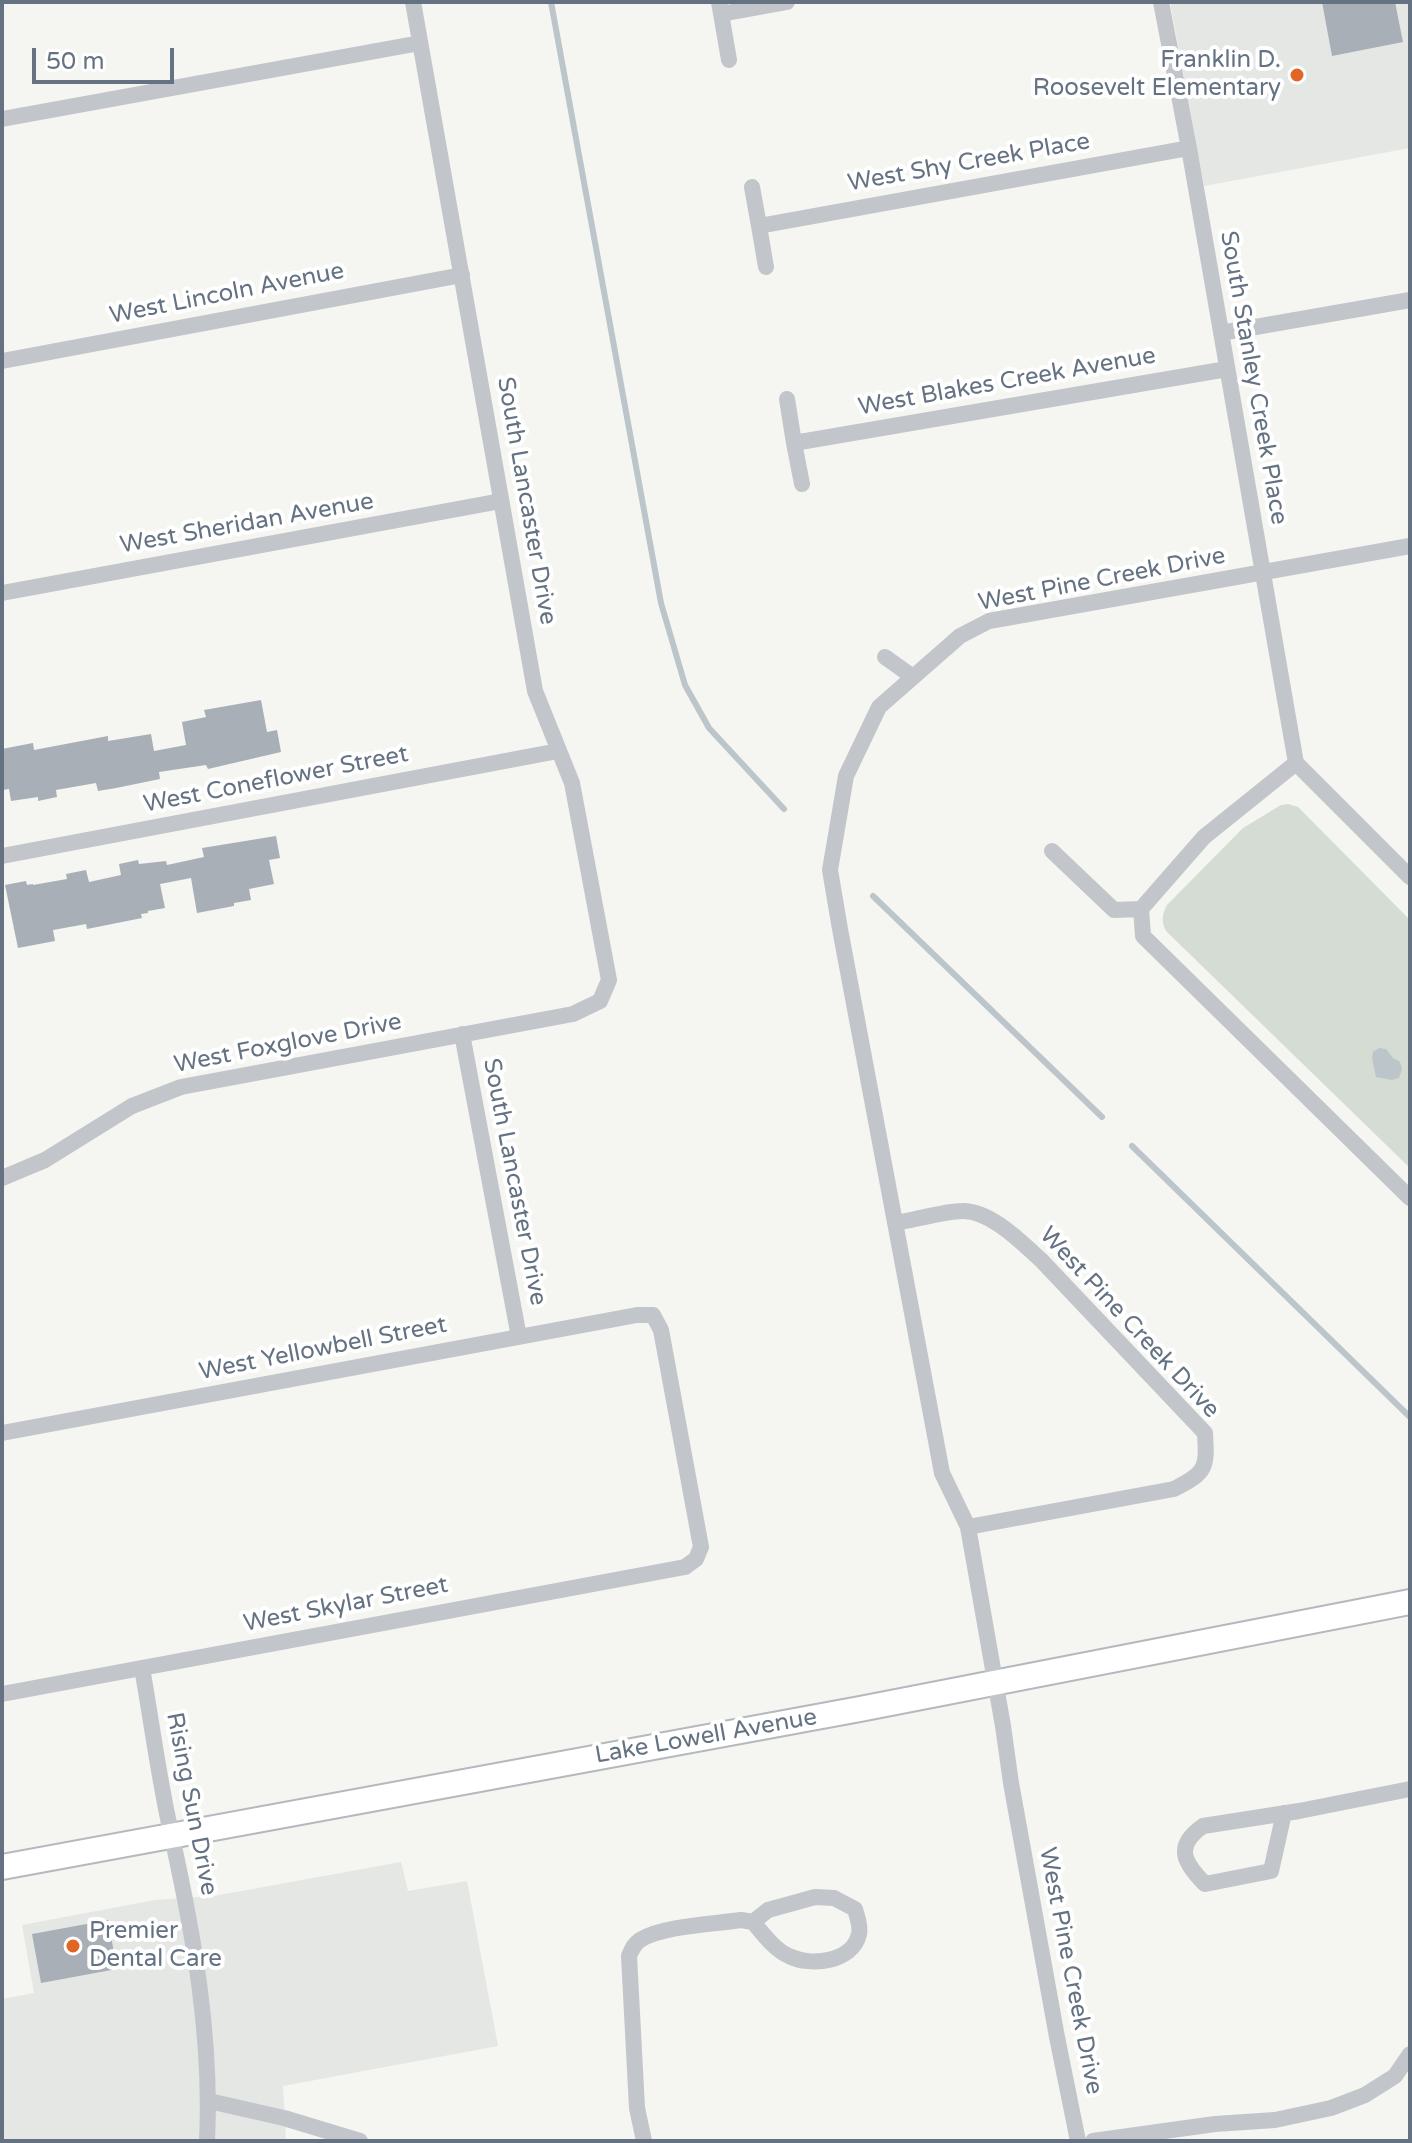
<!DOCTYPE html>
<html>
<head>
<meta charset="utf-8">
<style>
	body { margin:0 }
	#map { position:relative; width:1412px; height:2143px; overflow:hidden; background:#f5f5f1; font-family:"Varela Round",sans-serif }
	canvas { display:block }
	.frame { position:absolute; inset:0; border:4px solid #647282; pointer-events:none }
	.scale { position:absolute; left:32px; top:48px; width:142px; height:36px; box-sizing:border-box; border:4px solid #647282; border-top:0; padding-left:10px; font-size:24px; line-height:28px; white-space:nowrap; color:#647282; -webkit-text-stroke:6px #fff; paint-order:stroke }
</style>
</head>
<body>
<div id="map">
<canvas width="1412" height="2143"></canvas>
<div class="frame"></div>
<div class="scale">50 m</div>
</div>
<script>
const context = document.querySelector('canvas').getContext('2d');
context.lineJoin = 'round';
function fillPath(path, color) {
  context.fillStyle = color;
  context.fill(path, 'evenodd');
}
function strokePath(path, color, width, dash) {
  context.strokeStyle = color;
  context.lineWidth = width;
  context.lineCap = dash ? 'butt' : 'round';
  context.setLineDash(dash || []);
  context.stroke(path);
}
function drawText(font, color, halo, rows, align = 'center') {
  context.font = font + ' "Varela Round",sans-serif';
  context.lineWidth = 8;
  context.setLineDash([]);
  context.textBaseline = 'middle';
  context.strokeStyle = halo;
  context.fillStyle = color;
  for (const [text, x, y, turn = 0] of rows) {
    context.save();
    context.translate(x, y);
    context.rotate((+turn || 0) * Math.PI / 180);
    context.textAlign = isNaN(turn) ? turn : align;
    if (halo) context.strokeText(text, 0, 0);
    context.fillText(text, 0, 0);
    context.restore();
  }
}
const built = new Path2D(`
	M 1170,2 L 1410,2 L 1410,148 L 1204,186 Z
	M 401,1862 L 408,1891 L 467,1881 L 498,2046 L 283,2086 L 286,2141 L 2,2141 L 2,1999 L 34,1993 L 22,1925 L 155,1900 L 214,1896 Z`);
const green = new Path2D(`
	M 1288,804 L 1298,807 L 1410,920 L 1410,1168 L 1166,931 C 1161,921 1162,914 1167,905 L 1243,828 L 1281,805 Z`);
const water = new Path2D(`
	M 1379,1048 L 1386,1049 L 1393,1058 L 1400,1062 L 1402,1069 L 1399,1078 L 1392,1080 L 1376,1077 L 1372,1058 L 1373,1052 Z`);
const stream = new Path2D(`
	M 551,2 L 661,603 L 685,685 L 709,728 L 784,809
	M 873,896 L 1102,1117
	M 1132,1146 L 1410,1417`);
const building = new Path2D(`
	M 1322,2 L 1395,2 L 1403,42 L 1332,56 Z
	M 261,700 L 267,732 L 277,730 L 281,752 L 208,769 L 206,765 L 159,772 L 160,779 L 116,788 L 98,791 L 96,783 L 56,790 L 57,797 L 38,801 L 38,797 L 11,801 L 9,789 L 2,790 L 2,749 L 33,743 L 34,750 L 108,736 L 108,741 L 151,734 L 154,751 L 186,745 L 182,722 L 206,717 L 204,710 Z
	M 276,836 L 280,858 L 269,860 L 274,884 L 249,889 L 251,900 L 234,903 L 234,906 L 197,913 L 191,878 L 160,884 L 165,908 L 148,911 L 148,913 L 141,914 L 142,918 L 87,929 L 86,924 L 53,930 L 55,941 L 18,948 L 5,885 L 26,881 L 27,885 L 33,884 L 33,885 L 67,879 L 66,874 L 86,870 L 89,882 L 121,875 L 119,864 L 138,860 L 139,864 L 166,861 L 167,865 L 204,857 L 202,848 Z
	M 108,1920 L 117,1969 L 41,1983 L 32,1934 Z`);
const street = new Path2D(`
	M 719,2 L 729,60
	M 1161,2 L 1189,148 L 1296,763 L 1410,877
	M 721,14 L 787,2
	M 2,119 L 420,43
	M 752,187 L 759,226 L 1189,148
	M 759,226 L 766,267
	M 1221,333 L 1410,300
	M 2,361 L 462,275
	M 787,399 L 794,443 L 1227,369
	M 794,443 L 802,484
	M 2,593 L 501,501
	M 885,657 L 913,677
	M 1296,763 L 1204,837 L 1141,909 L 1143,936 L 1410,1198
	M 1052,851 L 1114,910 L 1141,909
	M 2,856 L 558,751
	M 462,1034 L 519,1337
	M 2,1178 L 45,1160 L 132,1106 L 181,1087 L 573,1014 L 600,1001 L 609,980 L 572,783 L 535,691 L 413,2
	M 895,1223 C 914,1220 945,1211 963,1211 C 991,1211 1021,1242 1041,1260 L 1205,1433 C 1207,1468 1207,1472 1174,1489 L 968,1527
	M 2,1433 L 637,1315 L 653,1315 L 661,1330 L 701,1547 L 696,1559 L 685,1567 L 2,1694
	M 142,1668 C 152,1724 159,1781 172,1837 C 194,1937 212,2038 207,2141
	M 1284,1813 L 1271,1871 L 1205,1884 C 1184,1863 1174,1846 1203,1826 L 1299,1811 L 1410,1789
	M 209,2101 L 284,2118 L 360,2141
	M 644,2141 L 637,2108 L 629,1956 C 632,1949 634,1944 640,1940 C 662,1926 714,1924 741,1920 L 753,1922 C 763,1934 775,1950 789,1956 C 811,1967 853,1962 859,1934 C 861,1926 857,1917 855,1909 L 834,1898 L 815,1897 L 768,1910 L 753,1922
	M 1078,2141 L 1057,2037 L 1011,1783 L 1003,1726 L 968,1527 L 942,1473 L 840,929 L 830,870 L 846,776 L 879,707 L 960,636 L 989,621 L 1410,546
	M 1093,2141 L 1215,2124 L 1275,2120 L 1331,2108 L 1365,2095 L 1395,2076 L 1410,2054`);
const secondary = new Path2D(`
	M 2,1867 L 860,1709 L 1410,1602`);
const markers = [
	[1297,75,8,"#e16525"],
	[73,1946,8,"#e16525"]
];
const poiNames = [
	["Franklin D.",1281,61],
	["Roosevelt Elementary",1281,89],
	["Premier",89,1932,"left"],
	["Dental Care",89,1960,"left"]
];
const streetNames = [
	["West Shy Creek Place",969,163,-10],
	["West Lincoln Avenue",227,294,-11],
	["South Stanley Creek Place",1253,378,80],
	["West Blakes Creek Avenue",1007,382,-10],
	["South Lancaster Drive",526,501,80],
	["West Sheridan Avenue",247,524,-10],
	["West Pine Creek Drive",1102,580,-11],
	["West Coneflower Street",276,780,-11],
	["West Foxglove Drive",288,1044,-11],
	["South Lancaster Drive",514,1182,79],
	["West Pine Creek Drive",1129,1323,47],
	["West Yellowbell Street",323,1349,-11],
	["West Skylar Street",346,1605,-11],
	["Lake Lowell Avenue",706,1737,-10],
	["Rising Sun Drive",191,1804,79],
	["West Pine Creek Drive",1070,1971,79]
];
fillPath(built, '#e5e7e5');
fillPath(green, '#d5dcd3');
fillPath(water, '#bbc5ca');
strokePath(stream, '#bbc5ca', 6);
fillPath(building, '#a8afb6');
strokePath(secondary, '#b4b9be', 28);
strokePath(street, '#c2c5c9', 16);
strokePath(secondary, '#fff', 24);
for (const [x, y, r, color] of markers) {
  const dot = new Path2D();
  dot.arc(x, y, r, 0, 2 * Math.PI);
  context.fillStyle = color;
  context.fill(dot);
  strokePath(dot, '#fff', 3);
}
drawText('24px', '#647282', '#fff', poiNames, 'right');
drawText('24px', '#647282', '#fff', streetNames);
</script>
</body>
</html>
